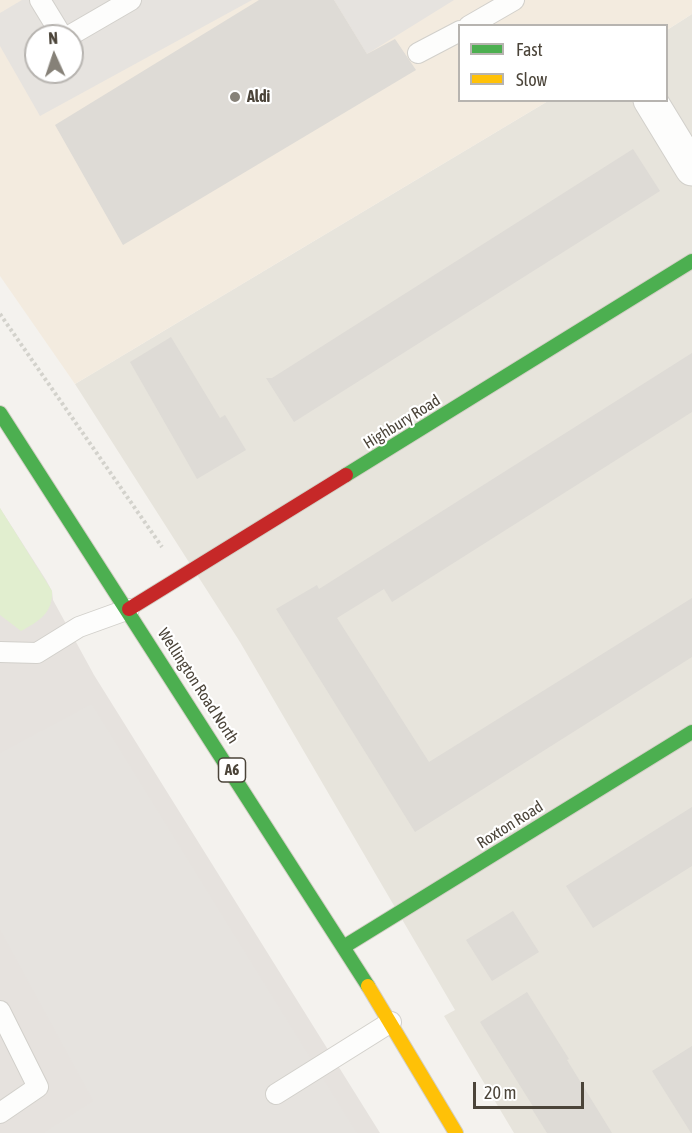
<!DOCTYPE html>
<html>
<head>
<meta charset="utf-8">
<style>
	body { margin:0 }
	#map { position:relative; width:692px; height:1133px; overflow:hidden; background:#f4f2ee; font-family:"Asap Condensed",sans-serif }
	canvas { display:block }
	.legend { position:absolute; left:458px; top:24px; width:210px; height:78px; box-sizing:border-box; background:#fff; border:2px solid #b7b4b0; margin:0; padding:8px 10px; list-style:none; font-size:18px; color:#4b4439 }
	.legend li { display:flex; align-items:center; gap:12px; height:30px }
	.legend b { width:30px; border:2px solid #b7b4b0 }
	.north { position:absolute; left:24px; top:24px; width:60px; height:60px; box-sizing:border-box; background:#fff; border:2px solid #b7b4b0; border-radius:50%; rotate:357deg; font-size:16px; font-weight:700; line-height:24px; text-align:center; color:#4b4439 }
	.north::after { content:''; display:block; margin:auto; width:21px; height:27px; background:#868178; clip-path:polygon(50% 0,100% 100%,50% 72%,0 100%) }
	.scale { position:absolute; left:473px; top:1082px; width:111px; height:27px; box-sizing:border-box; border:3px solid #4b4439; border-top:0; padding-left:8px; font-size:18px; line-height:21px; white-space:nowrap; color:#4b4439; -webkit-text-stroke:4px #fff; paint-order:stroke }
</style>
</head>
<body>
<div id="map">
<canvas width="692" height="1133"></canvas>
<ul class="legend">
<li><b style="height:8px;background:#4caf50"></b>Fast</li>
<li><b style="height:8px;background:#ffc107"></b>Slow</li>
</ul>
<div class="north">N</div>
<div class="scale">20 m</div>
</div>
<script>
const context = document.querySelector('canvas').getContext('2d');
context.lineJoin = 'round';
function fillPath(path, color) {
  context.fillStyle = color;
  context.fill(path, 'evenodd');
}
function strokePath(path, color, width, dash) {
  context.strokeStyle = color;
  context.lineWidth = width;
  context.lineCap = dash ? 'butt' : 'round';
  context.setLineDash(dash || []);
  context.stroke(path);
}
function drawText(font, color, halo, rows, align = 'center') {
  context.font = font + ' "Asap Condensed",sans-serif';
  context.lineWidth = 4.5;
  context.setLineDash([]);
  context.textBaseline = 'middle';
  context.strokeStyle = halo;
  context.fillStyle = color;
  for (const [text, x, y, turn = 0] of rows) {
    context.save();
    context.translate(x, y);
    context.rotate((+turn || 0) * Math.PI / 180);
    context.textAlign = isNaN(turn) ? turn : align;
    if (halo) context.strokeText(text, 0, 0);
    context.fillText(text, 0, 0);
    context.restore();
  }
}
const residential = new Path2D(`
	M 692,14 L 692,1133 L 514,1133 L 444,1016 L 455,1010 L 240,642 L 75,384 L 548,101 L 666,100 L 667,30 Z`);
const commercial = new Path2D(`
	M 0,0 L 692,0 L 692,14 L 667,30 L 666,26 L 460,26 L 460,100 L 548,101 L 75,384 L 0,276 ZM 36,36 L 72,36 L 72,72 L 36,72 Z`);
const industrial = new Path2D(`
	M 0,508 L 46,580 L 52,591 L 53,600 L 94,675 L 380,1133 L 0,1133 Z`);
const green = new Path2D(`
	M 0,508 L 52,591 C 53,613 39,621 21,631 L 0,615 Z`);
const parking = new Path2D(`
	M 22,0 L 252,0 L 40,116 L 0,46 L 0,13 ZM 36,36 L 72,36 L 72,72 L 36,72 Z
	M 334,0 L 454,0 L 367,54 Z
	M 92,704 L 357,1133 L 43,1133 L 93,1101 L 0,930 L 0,753 Z`);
const building = new Path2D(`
	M 259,0 L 334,0 L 367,54 L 395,39 L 416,70 L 123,245 L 55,125 Z
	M 633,149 L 660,191 L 294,422 L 266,378 L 272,378 Z
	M 171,337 L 220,418 L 225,415 L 246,450 L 197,479 L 130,362 Z
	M 692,353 L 692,412 L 392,602 L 384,589 L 337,618 L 429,762 L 692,598 L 692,657 L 415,832 L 276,609 L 317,585 L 319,589 Z
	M 692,807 L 692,866 L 593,928 L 566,886 Z
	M 513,911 L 539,952 L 492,981 L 466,940 Z
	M 527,992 L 569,1059 L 567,1060 L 612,1133 L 547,1133 L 532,1109 L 534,1108 L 480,1022 Z
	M 692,1046 L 692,1133 L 691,1133 L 652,1071 Z`);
const path = new Path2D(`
	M 0,314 L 162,547`);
const lane = new Path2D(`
	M 40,0 L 62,36
	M 469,26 L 514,0
	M 69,36 L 131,0
	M 418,53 L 460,31
	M 0,652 L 37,653 L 79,627 L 129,609
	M 0,1011 L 38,1087 L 0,1113
	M 276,1094 L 391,1022`);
const street = new Path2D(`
	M 650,100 L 692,169`);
const fast = new Path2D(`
	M 0,413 L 368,986
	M 346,475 L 692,261
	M 345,946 L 692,732`);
const slow = new Path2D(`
	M 368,986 L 456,1133`);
const jam = new Path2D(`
	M 129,609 L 346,475`);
const markers = [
	[235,97,6,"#868178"]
];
const shields = [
	[232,770,27]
];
const shieldNames = [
	["A6",232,770]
];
const poiNames = [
	["Aldi",247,97]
];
const streetNames = [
	["Highbury Road",402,422,-32],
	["Wellington Road North",198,686,57],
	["Roxton Road",510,825,-32]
];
fillPath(residential, '#e7e4dc');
fillPath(commercial, '#f3ebdf');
fillPath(industrial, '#e6e2de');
fillPath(green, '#e1eecf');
fillPath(parking, '#e6e3df');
fillPath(building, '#dedbd6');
strokePath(lane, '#d2d0cb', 22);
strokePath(street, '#d2d0cb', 35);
strokePath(fast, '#d3cfc5', 16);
strokePath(slow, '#d3cfc5', 16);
strokePath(jam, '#d3cfc5', 16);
strokePath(path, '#d3d2cc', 4, [3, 3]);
strokePath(lane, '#fdfdfc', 20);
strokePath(street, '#fdfdfc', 33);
strokePath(fast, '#4caf50', 14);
strokePath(slow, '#ffc107', 14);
strokePath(jam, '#c62828', 14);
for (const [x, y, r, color] of markers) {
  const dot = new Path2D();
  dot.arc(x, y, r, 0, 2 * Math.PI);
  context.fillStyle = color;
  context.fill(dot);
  strokePath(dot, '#fff', 2);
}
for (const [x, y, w] of shields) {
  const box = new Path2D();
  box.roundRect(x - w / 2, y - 12, w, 24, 4.5);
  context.fillStyle = '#fff';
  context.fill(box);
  strokePath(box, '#4b4439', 1.5);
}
drawText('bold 15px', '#4b4439', null, shieldNames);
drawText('bold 16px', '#4b4439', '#fff', poiNames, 'left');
drawText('16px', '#4b4439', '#fff', streetNames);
</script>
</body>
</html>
